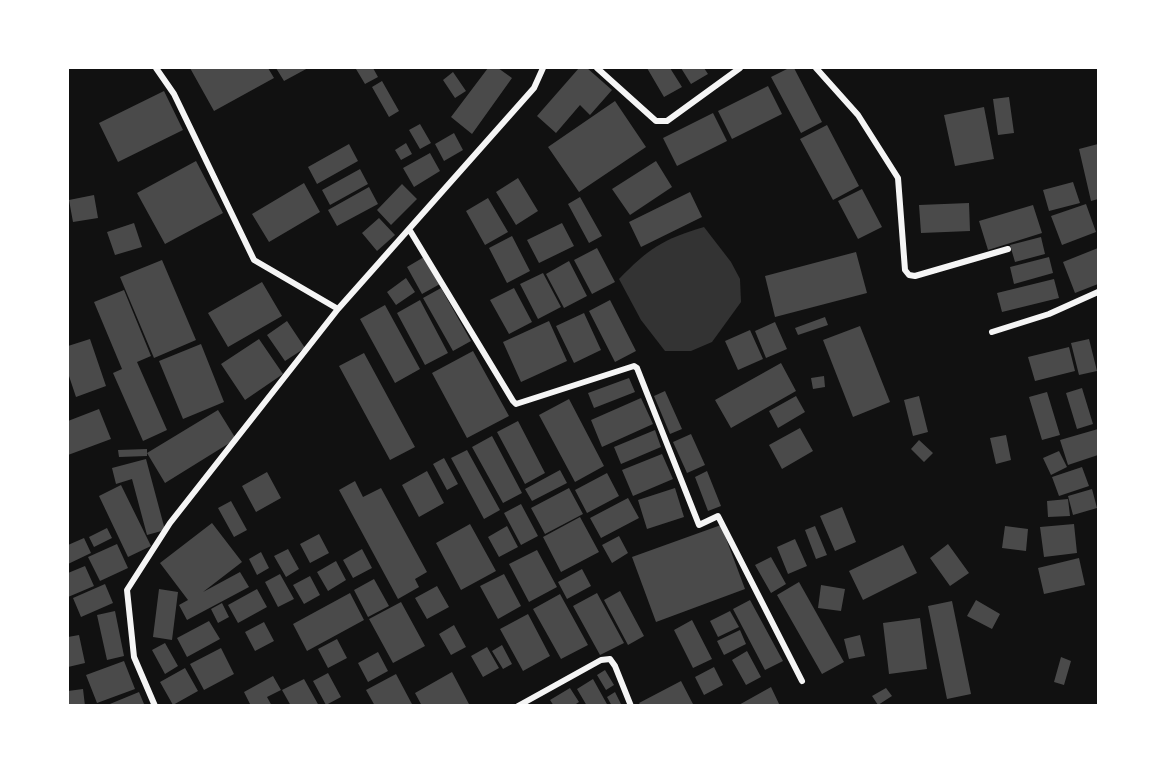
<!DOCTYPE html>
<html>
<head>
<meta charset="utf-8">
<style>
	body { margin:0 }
	#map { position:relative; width:1166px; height:773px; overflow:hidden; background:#111; font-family:Barlow,sans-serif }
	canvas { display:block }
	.frame { position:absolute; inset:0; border:69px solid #fff; pointer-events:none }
</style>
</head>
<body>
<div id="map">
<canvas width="1166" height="773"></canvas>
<div class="frame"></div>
</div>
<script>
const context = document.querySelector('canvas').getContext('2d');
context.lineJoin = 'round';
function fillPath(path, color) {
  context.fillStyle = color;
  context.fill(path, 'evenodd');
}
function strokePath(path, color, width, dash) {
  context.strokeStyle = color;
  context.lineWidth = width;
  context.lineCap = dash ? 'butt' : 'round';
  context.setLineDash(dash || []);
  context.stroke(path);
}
const water = new Path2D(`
	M 704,227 L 731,262 L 740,279 L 741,302 L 712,342 L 691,351 L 665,351 L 641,320 L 619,279 C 648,249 663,239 704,227 Z`);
const building = new Path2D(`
	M 190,68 L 268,68 L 274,78 L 214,111 Z
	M 276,68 L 308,68 L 284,81 Z
	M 358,68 L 373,68 L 378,77 L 365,84 L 356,69 Z
	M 488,68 L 498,68 L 512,78 L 472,134 L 451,117 Z
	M 579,68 L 587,68 L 612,90 L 590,115 L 580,105 L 556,133 L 537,116 Z
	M 647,68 L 670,68 L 682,87 L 664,97 Z
	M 681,68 L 704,68 L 708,74 L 691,84 Z
	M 789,68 L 794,68 L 822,122 L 801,133 L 771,77 Z
	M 453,72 L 466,91 L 455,98 L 443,80 Z
	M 382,81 L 399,111 L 389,117 L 372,87 Z
	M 768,86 L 782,114 L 732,139 L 718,111 Z
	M 164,91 L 183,130 L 118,162 L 99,123 Z
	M 1009,97 L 1014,133 L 998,135 L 993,99 Z
	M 615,101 L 646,147 L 579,192 L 548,147 Z
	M 984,107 L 994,159 L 955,166 L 944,115 Z
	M 713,113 L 727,141 L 677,166 L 663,138 Z
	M 420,124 L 431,143 L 420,149 L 409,130 Z
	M 827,125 L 859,186 L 833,200 L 800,139 Z
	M 454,133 L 463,150 L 444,161 L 435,144 Z
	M 406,143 L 412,154 L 401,160 L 395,150 Z
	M 349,144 L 358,161 L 317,184 L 308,167 Z
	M 1098,144 L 1098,199 L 1091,201 L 1079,149 Z
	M 430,153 L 440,171 L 414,187 L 403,168 Z
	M 196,161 L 223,213 L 165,244 L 137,193 Z
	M 656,161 L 672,187 L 630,215 L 612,189 Z
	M 360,169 L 368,184 L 330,205 L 322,190 Z
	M 518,178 L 538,211 L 516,225 L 496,192 Z
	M 1073,182 L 1080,203 L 1049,211 L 1043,190 Z
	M 304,183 L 320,212 L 269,242 L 252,214 Z
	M 402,184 L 417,199 L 391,225 L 377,210 Z
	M 369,187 L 378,204 L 337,226 L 328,210 Z
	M 862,189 L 882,227 L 858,239 L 838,201 Z
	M 690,192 L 702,217 L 641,247 L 629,222 Z
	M 94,195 L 98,218 L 73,222 L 69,200 Z
	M 580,197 L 602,236 L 589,243 L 568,204 Z
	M 488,198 L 508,232 L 485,245 L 466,211 Z
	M 969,203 L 970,231 L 921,233 L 919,205 Z
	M 1086,204 L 1096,232 L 1062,245 L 1051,216 Z
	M 1033,205 L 1042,233 L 988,250 L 979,221 Z
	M 379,218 L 395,235 L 377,251 L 362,233 Z
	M 134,223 L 142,247 L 115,255 L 107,232 Z
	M 562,223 L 574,246 L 539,263 L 527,240 Z
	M 512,236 L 530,271 L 507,283 L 489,248 Z
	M 1041,237 L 1045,254 L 1015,262 L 1010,245 Z
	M 597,248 L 615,282 L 592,294 L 574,260 Z
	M 1098,248 L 1098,284 L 1075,293 L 1063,262 Z
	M 856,252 L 867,293 L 775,317 L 765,276 Z
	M 424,257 L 440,284 L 422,294 L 407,267 Z
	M 1049,257 L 1053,273 L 1014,284 L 1010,267 Z
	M 162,260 L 196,340 L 154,358 L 120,277 Z
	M 569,261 L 587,296 L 564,308 L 546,274 Z
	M 543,273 L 561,307 L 538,319 L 520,284 Z
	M 406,278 L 415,292 L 396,305 L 387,292 Z
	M 1054,279 L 1059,298 L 1002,312 L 997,293 Z
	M 262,282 L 282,316 L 228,347 L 208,313 Z
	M 441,288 L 471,341 L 453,351 L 423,298 Z
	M 514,288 L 532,322 L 509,334 L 490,300 Z
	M 124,290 L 151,356 L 137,362 L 167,430 L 143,441 L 113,373 L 122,369 L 94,302 Z
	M 420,300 L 448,353 L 425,365 L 397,313 Z
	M 610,300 L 636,351 L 615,362 L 589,311 Z
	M 385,305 L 420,369 L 395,383 L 360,319 Z
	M 584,313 L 601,350 L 574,363 L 556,326 Z
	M 825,317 L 828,325 L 798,335 L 795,328 Z
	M 287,321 L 305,348 L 285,361 L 267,335 Z
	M 549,321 L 567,361 L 521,382 L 503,342 Z
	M 775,322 L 787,349 L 766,358 L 755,331 Z
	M 860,326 L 890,402 L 853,417 L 823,340 Z
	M 750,330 L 763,359 L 738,370 L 725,341 Z
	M 90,339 L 106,386 L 76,397 L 68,373 L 68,346 Z
	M 259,339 L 283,374 L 245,400 L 221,364 Z
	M 1089,339 L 1097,371 L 1079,375 L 1071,343 Z
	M 201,344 L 224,402 L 183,419 L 159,361 Z
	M 1069,347 L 1075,371 L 1035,381 L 1028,357 Z
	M 473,351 L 509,416 L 467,438 L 432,373 Z
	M 364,353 L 415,447 L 390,460 L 339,366 Z
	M 781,363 L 796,391 L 731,428 L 715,400 Z
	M 824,376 L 825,387 L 813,389 L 811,378 Z
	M 629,378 L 635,392 L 594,408 L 588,393 Z
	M 1082,388 L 1093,424 L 1077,429 L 1066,393 Z
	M 665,391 L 682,429 L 670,434 L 654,396 Z
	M 1047,392 L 1060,435 L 1042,440 L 1029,397 Z
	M 796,396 L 805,412 L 778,428 L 769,411 Z
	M 919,396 L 928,432 L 913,436 L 904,400 Z
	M 641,398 L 653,424 L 602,447 L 591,420 Z
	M 569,399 L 604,466 L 575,482 L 539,415 Z
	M 99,409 L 111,439 L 68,455 L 68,421 Z
	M 218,410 L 236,439 L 165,483 L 147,453 L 147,456 L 119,457 L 118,450 L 147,449 L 147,453 Z
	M 518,421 L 545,473 L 525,484 L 497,432 Z
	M 800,428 L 813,451 L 782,469 L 769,445 Z
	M 1098,429 L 1098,455 L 1068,465 L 1060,440 Z
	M 655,430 L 661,447 L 621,464 L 614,447 Z
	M 691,434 L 705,465 L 687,473 L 673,442 Z
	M 1006,435 L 1011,460 L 996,464 L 990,438 Z
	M 492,436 L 522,493 L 503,503 L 472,447 Z
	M 919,440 L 933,453 L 924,462 L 911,449 Z
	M 467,450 L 500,510 L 484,519 L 451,458 Z
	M 1059,451 L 1067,467 L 1051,475 L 1043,458 Z
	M 662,454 L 673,479 L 633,496 L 622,470 Z
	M 444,458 L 458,484 L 447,490 L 433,464 Z
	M 146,459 L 165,530 L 147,535 L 132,479 L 116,484 L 112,468 Z
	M 1082,467 L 1089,486 L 1059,496 L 1052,477 Z
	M 560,470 L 567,483 L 532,501 L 525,489 Z
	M 427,471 L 444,503 L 419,517 L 402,485 Z
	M 707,471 L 721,506 L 708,511 L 695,477 Z
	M 267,472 L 281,498 L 256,512 L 242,486 Z
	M 607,473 L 619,496 L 587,513 L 575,490 Z
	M 355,481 L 363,497 L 381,488 L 427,572 L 415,579 L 419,587 L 398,599 L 339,490 Z
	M 121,485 L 151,546 L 128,557 L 99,496 Z
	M 569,488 L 583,514 L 545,534 L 531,508 Z
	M 675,488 L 684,517 L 647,529 L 638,500 Z
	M 1092,489 L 1097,508 L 1073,515 L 1068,496 Z
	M 628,498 L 639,518 L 601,538 L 590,518 Z
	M 1068,499 L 1070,516 L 1048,517 L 1047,501 Z
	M 231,501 L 247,530 L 234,537 L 218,508 Z
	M 521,504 L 538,536 L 521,545 L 504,513 Z
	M 842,507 L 856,542 L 835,551 L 820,516 Z
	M 580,517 L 599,552 L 561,572 L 543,537 Z
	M 212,523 L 242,562 L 203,592 L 240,572 L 249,587 L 187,620 L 179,605 L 188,600 L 160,563 Z
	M 470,524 L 496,571 L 461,590 L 436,543 Z
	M 1074,524 L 1077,553 L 1044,557 L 1040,527 Z
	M 721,525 L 745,589 L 656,622 L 632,557 Z
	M 507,526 L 518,547 L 499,557 L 488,537 Z
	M 815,526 L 827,555 L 816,559 L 805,530 Z
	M 1005,526 L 1028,529 L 1026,551 L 1002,548 Z
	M 107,528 L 112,538 L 94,547 L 89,537 Z
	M 319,534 L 329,553 L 310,563 L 300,544 Z
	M 619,536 L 628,553 L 612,563 L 602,545 Z
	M 84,538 L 91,553 L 68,564 L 68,545 Z
	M 795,539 L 807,566 L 788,574 L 777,547 Z
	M 117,544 L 128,568 L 100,581 L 88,557 Z
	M 948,544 L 969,573 L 950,586 L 930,558 Z
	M 903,545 L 917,573 L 863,600 L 849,571 Z
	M 288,549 L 299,569 L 286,577 L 274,556 Z
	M 362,549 L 372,568 L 353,578 L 343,560 Z
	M 537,550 L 557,587 L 529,602 L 509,564 Z
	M 261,552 L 269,568 L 257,575 L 249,559 Z
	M 771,557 L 786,584 L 771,593 L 755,565 Z
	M 1079,558 L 1085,585 L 1044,594 L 1038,568 Z
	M 336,561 L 346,580 L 328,591 L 317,572 Z
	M 85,566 L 94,586 L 68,597 L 68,573 Z
	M 582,569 L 591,586 L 567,599 L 558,582 Z
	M 280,574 L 294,599 L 278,607 L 265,582 Z
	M 504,574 L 521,606 L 498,619 L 480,586 Z
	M 310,576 L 320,595 L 304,604 L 293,585 Z
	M 374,579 L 389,606 L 368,617 L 354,590 Z
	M 799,582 L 844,662 L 822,674 L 777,595 Z
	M 105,584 L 113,603 L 81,617 L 73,598 Z
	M 821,585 L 845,589 L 841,611 L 818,608 Z
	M 437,586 L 449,607 L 427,619 L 415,598 Z
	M 159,589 L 178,592 L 172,640 L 153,637 Z
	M 257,589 L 267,607 L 238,623 L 228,605 Z
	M 620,591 L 644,636 L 628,645 L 604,600 Z
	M 350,593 L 364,620 L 307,651 L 293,624 Z
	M 597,593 L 624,643 L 600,655 L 573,606 Z
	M 560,594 L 588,645 L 561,659 L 533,609 Z
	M 750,600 L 783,661 L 765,670 L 733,609 Z
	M 976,600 L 1000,614 L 992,629 L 967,616 Z
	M 952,601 L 971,694 L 947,699 L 928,606 Z
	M 401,602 L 425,646 L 393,663 L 369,619 Z
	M 222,603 L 229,617 L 218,623 L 211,609 Z
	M 115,611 L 124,656 L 107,660 L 97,615 Z
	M 730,611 L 739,627 L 718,637 L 710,621 Z
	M 528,614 L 550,656 L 523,671 L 500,629 Z
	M 920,618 L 927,669 L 889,674 L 883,623 Z
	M 692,620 L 712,659 L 693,668 L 674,630 Z
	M 209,621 L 220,639 L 187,657 L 177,638 Z
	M 264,622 L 274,641 L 255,651 L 245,632 Z
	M 454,625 L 466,647 L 451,655 L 439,634 Z
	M 740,630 L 746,644 L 724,655 L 717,641 Z
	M 79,635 L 85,663 L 68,667 L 68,637 Z
	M 860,635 L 865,656 L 849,659 L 844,639 Z
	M 337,639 L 347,658 L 328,668 L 318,649 Z
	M 165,643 L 178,666 L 165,674 L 152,650 Z
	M 502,645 L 512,664 L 503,669 L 492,651 Z
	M 487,647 L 499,668 L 483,677 L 471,656 Z
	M 221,648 L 234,674 L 204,690 L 190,664 Z
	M 747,651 L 761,677 L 746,685 L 732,660 Z
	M 378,652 L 388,671 L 368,682 L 358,663 Z
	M 1061,657 L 1071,661 L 1064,685 L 1054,682 Z
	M 124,661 L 135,689 L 97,703 L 86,675 Z
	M 714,667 L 723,685 L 704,695 L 695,677 Z
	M 185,668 L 198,691 L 173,705 L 160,682 Z
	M 605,670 L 614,685 L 606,690 L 597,675 Z
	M 452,672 L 470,706 L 422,706 L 415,693 Z
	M 328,673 L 341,697 L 326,705 L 313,681 Z
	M 396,674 L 413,706 L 375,706 L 366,690 Z
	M 273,676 L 281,690 L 267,697 L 272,706 L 251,706 L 244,692 Z
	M 304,679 L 319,706 L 291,706 L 282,690 Z
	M 593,679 L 608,706 L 587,706 L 577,689 Z
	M 681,681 L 694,706 L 641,706 L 639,703 Z
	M 771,687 L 780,706 L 737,706 Z
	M 570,688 L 579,702 L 573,706 L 554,706 L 550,700 Z
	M 886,688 L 892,696 L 878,705 L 872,696 Z
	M 83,689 L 85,706 L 68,706 L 68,691 Z
	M 139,692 L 144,704 L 139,706 L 105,706 Z
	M 615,692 L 622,706 L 612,706 L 607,697 Z`);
const minor = new Path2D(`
	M 156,68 L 174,94 L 254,260 L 338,309
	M 597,68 L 656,121 L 667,121 L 740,68
	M 816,68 L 858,115 L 898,178 L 905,270 L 909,275 L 915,276 L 1008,249
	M 409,229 L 513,401 L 516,404 L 634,366 L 637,368 L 699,525 L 718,516 L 802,681
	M 992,332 L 1049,314 L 1098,292
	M 155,706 L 134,657 L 127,590 L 170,523 L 338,309 L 534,88 L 543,68
	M 518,706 L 601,660 L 610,659 L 615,666 L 631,706`);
fillPath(water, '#333');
fillPath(building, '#4a4a4a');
strokePath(minor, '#f5f5f5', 6);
</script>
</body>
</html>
